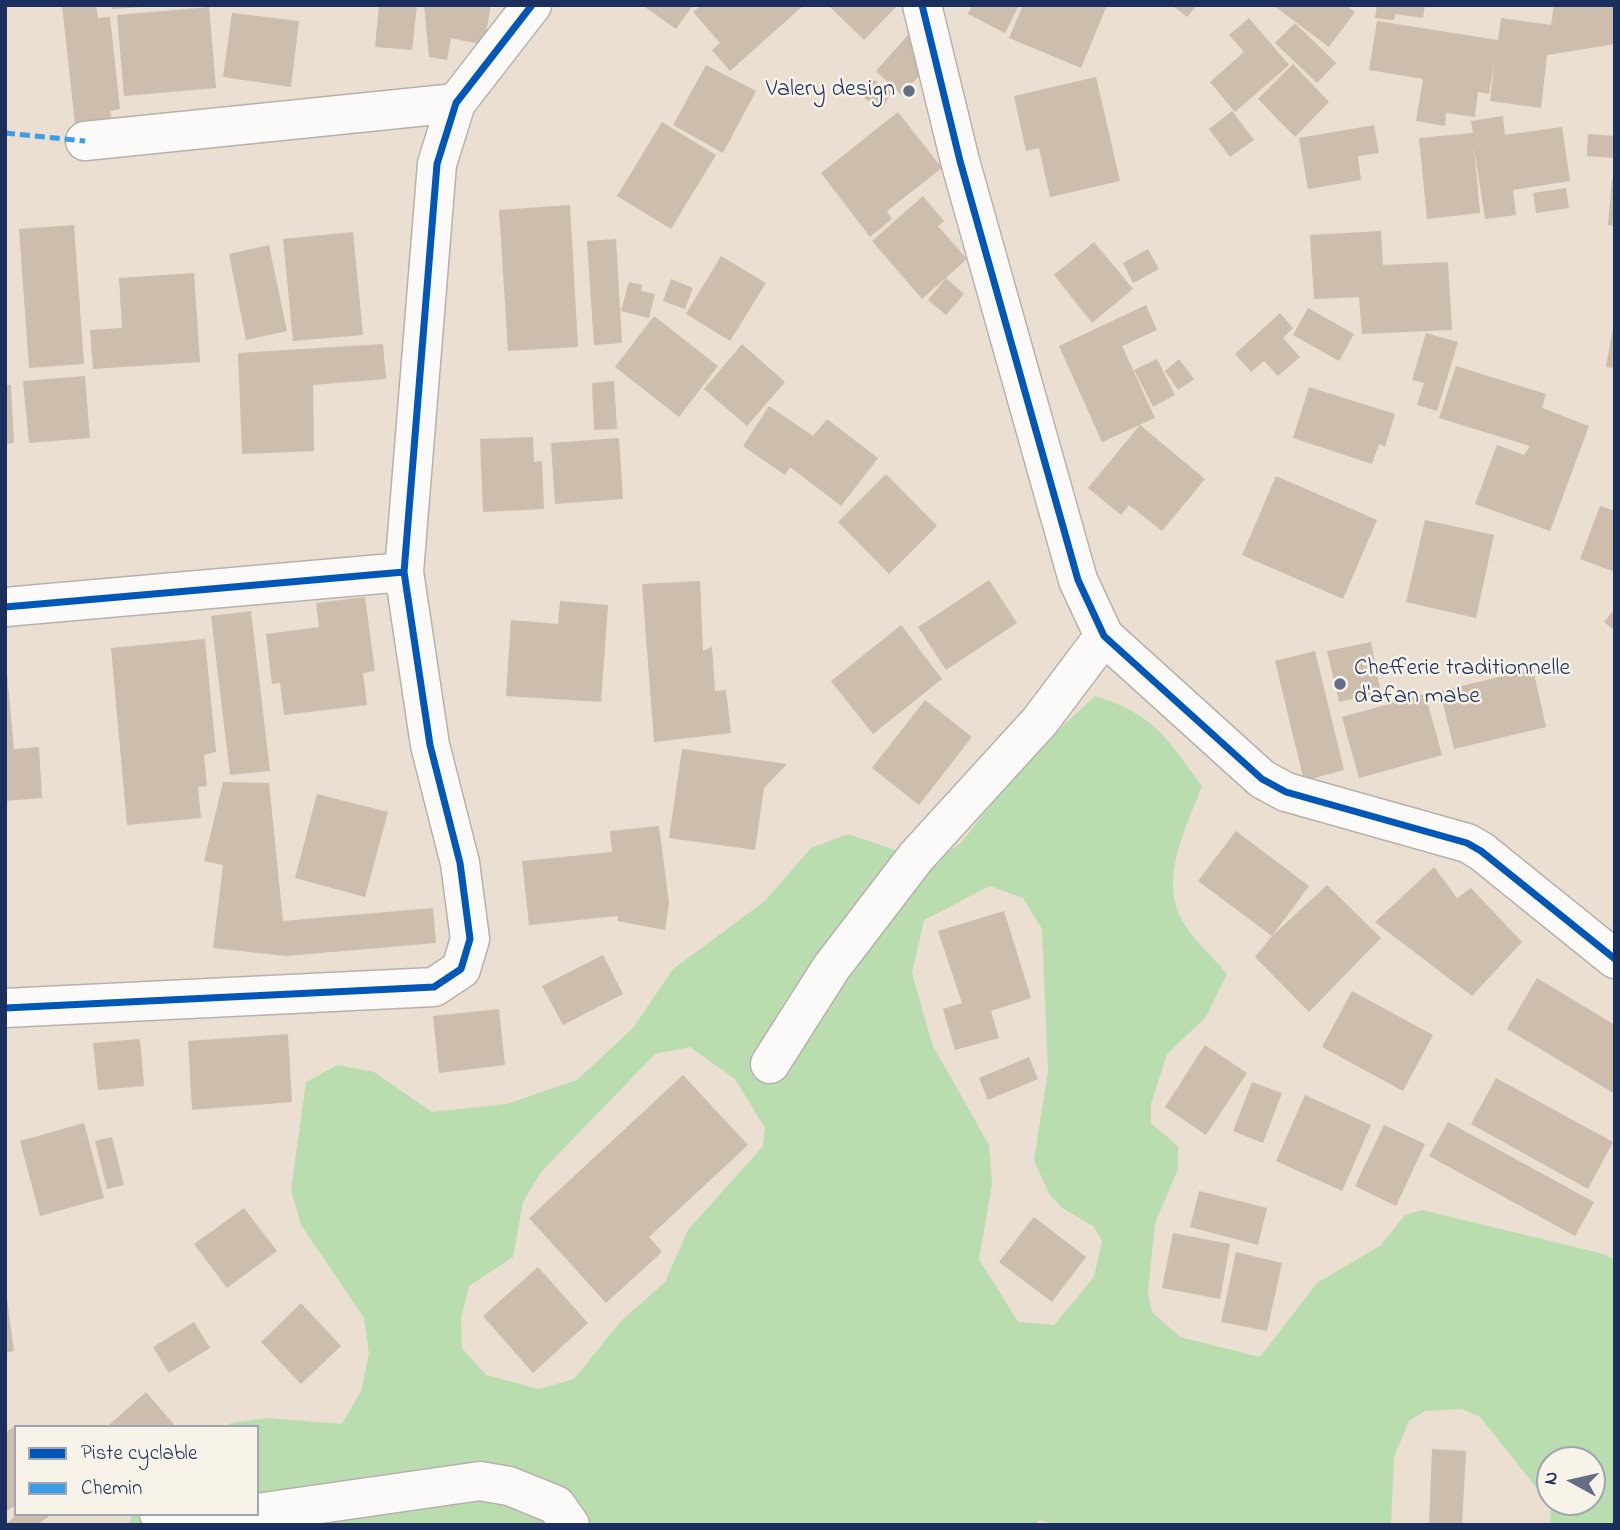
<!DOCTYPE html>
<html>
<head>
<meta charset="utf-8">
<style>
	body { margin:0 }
	#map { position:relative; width:1620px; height:1530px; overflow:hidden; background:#eadfd0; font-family:"Indie Flower",sans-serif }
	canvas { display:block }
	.frame { position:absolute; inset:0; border:7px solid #1b2f5e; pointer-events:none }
	.legend { position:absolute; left:14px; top:1425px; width:245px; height:91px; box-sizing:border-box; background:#f7f3e8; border:2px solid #9fa5b1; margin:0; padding:9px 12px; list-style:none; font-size:21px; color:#1b2f5e }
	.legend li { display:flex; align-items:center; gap:14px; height:35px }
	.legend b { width:35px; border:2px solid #9fa5b1 }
	.north { position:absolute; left:1536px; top:1446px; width:70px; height:70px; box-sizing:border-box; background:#f7f3e8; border:2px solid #9fa5b1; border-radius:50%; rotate:278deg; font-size:19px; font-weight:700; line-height:28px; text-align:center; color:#1b2f5e }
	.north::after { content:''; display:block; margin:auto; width:24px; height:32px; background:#636d86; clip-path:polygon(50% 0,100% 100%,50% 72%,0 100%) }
</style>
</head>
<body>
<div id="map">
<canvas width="1620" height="1530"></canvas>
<div class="frame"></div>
<ul class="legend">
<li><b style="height:9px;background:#0057b8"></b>Piste cyclable</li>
<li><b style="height:9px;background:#3b9de6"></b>Chemin</li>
</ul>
<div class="north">N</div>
</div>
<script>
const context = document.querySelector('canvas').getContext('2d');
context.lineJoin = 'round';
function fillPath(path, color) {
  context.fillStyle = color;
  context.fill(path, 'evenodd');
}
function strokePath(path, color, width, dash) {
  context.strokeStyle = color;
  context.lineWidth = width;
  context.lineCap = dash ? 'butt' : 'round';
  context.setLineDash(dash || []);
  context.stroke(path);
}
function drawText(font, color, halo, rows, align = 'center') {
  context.font = font + ' "Indie Flower",sans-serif';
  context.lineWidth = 5;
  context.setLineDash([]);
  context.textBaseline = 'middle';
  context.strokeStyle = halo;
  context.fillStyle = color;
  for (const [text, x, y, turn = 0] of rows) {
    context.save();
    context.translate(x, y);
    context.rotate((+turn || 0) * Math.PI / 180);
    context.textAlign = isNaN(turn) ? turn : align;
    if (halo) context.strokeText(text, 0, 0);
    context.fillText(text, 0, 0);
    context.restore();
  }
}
const green = new Path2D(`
	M 1095,696 C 1156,715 1166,738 1202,786 C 1187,825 1159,878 1182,920 C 1192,939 1213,957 1227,974 L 1206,1017 L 1167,1054 L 1151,1104 L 1151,1123 L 1178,1146 L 1178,1169 L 1155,1223 L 1148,1293 L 1152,1312 L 1180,1337 L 1260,1357 L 1317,1283 L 1381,1245 L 1405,1215 L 1422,1210 L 1604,1254 L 1615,1260 L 1615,1525 L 1550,1525 L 1551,1506 L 1480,1417 L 1462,1409 L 1425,1411 L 1409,1421 L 1394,1457 L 1391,1525 L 1056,1525 L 1039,1520 L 1035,1525 L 128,1525 L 133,1514 L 257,1514 L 257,1427 L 227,1427 L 231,1423 L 267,1418 L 342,1424 L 361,1391 L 369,1354 L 364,1318 L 301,1225 L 291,1190 L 306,1082 L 338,1065 L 374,1072 L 432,1112 L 507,1104 L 577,1080 L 633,1028 L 673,969 L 765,901 L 811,848 L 848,834 L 916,857 L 929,864 L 960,844 L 1027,759 ZM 990,886 L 1023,898 L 1042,929 L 1048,1071 L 1034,1160 L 1049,1194 L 1062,1208 L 1093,1226 L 1102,1241 L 1094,1277 L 1054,1325 L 1018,1322 L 979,1259 L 992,1184 L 989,1145 L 932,1044 L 912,973 L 924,920 ZM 690,1047 L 735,1079 L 765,1128 L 763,1146 L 688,1230 L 665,1282 L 621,1321 L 574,1379 L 539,1389 L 486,1375 L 462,1348 L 461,1319 L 469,1286 L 513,1257 L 523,1202 L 541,1172 L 655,1054 ZM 1550,1460 L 1592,1460 L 1592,1502 L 1550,1502 Z`);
const building = new Path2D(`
	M 62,5 L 96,5 L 98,18 L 110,17 L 120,109 L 110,111 L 112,120 L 75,124 Z
	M 111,5 L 141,5 L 142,7 L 112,9 Z
	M 379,5 L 417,5 L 412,50 L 375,47 Z
	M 424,5 L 491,5 L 484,45 L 451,38 L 447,60 L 429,57 Z
	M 642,5 L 693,5 L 676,29 Z
	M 701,5 L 804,5 L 730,71 L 712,50 L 720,43 L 693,12 Z
	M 828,5 L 898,5 L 864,40 Z
	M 972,5 L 1019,5 L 1005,33 L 968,14 Z
	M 1023,5 L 1107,5 L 1081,68 L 1009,38 Z
	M 1172,5 L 1197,5 L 1187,17 Z
	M 1273,5 L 1346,5 L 1355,12 L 1329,47 Z
	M 1377,5 L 1425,5 L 1423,18 L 1395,14 L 1394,20 L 1375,18 Z
	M 1554,5 L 1615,5 L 1615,44 L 1547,55 L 1541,108 L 1490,101 L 1495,58 L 1489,94 L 1478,92 L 1475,117 L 1446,113 L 1445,126 L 1416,121 L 1423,79 L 1369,70 L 1377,21 L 1498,40 L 1501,18 L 1551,25 Z
	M 209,7 L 216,88 L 124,96 L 117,15 Z
	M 232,13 L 299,21 L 291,87 L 223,77 Z
	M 1249,18 L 1289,65 L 1235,112 L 1210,82 L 1244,52 L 1229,35 Z
	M 922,19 L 948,43 L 902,95 L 876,71 Z
	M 1295,23 L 1336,63 L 1317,83 L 1275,43 Z
	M 1293,64 L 1329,102 L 1295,137 L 1258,99 Z
	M 706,65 L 756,91 L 723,153 L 673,125 Z
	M 1096,77 L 1120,181 L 1050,197 L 1039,148 L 1026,151 L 1014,96 Z
	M 874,80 L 892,92 L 881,110 L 863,97 Z
	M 1232,111 L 1254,140 L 1230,157 L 1209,129 Z
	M 898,112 L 942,168 L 887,211 L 892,219 L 870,237 L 821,173 Z
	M 1503,116 L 1505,135 L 1562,127 L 1570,181 L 1513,190 L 1516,215 L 1485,219 L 1474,147 L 1480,213 L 1427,219 L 1419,138 L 1473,133 L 1471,121 Z
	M 662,122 L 716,155 L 671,229 L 617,196 Z
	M 1374,125 L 1379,153 L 1358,156 L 1361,180 L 1308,189 L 1299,138 Z
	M 1588,134 L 1615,136 L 1615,158 L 1587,156 Z
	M 1612,179 L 1615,179 L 1615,226 L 1608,225 Z
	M 1566,188 L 1569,208 L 1536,213 L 1533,193 Z
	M 923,196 L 944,221 L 938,226 L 967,259 L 922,299 L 872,241 Z
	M 570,205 L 578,347 L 508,351 L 499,210 Z
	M 74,225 L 84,364 L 29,368 L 19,229 Z
	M 1381,231 L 1383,265 L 1448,262 L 1452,330 L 1362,334 L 1359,297 L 1314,299 L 1310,235 Z
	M 353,232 L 363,335 L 293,341 L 283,239 Z
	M 616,239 L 622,343 L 594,345 L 587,241 Z
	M 1094,242 L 1133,289 L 1092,323 L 1054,275 Z
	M 269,245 L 287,331 L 246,340 L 229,254 Z
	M 1148,249 L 1159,269 L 1133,283 L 1123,263 Z
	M 721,256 L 766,283 L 730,341 L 686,314 Z
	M 194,273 L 200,362 L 93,369 L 90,330 L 122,328 L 119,278 Z
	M 946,278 L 964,294 L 946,315 L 928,300 Z
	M 671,279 L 693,288 L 685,309 L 663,301 Z
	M 629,282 L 642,285 L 641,291 L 655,294 L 649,318 L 621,311 Z
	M 1146,305 L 1157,330 L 1122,346 L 1155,418 L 1102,442 L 1059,346 Z
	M 1308,308 L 1354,334 L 1339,361 L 1293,335 Z
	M 1280,313 L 1293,328 L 1283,338 L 1300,357 L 1278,376 L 1264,361 L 1251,372 L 1235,354 Z
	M 654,316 L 718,366 L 679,417 L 615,367 Z
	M 1613,328 L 1615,328 L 1615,368 L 1606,367 Z
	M 1426,333 L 1458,342 L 1437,411 L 1417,405 L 1424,383 L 1412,380 Z
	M 383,344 L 386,379 L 313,385 L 314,451 L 242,454 L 238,353 Z
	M 742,344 L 785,382 L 747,426 L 704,389 Z
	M 1157,359 L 1175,395 L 1153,407 L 1134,370 Z
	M 1179,359 L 1194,379 L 1178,390 L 1165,371 Z
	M 1456,366 L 1546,394 L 1542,408 L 1589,426 L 1550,531 L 1475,504 L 1497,445 L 1524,455 L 1530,446 L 1439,418 Z
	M 85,376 L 90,438 L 29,443 L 23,381 Z
	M 614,381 L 617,429 L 594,430 L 592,383 Z
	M 5,385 L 11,385 L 14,443 L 5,444 Z
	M 1309,387 L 1395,414 L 1385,447 L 1379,444 L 1372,464 L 1293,438 Z
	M 769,406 L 813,436 L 827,419 L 878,458 L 841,506 L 790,467 L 785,475 L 743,446 Z
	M 1140,425 L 1205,479 L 1162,531 L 1129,505 L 1121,515 L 1088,488 Z
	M 533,437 L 534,462 L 542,461 L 544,509 L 483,512 L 480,439 Z
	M 619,438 L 623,499 L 555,504 L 551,443 Z
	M 886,474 L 937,526 L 889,574 L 838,522 Z
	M 1276,476 L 1377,520 L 1343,599 L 1242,555 Z
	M 1600,506 L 1615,511 L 1615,572 L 1580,559 Z
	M 1425,520 L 1494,535 L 1476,618 L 1406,602 Z
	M 989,580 L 1017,623 L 946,670 L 918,627 Z
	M 700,581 L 703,651 L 712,647 L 715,691 L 726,690 L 731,733 L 654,742 L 642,584 Z
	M 365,597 L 375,671 L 363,673 L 367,705 L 284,715 L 280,683 L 272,684 L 266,634 L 319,627 L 316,603 Z
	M 560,601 L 608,605 L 601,702 L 506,696 L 511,620 L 558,624 Z
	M 1615,608 L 1615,631 L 1604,622 Z
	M 251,611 L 270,771 L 230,775 L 211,616 Z
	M 901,625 L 942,679 L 873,734 L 831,681 Z
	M 205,639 L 216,752 L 204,755 L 207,786 L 198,787 L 201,818 L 127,825 L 111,648 Z
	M 1371,642 L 1381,693 L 1339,702 L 1327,651 Z
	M 1315,651 L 1344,770 L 1304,781 L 1275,661 Z
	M 5,652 L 14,749 L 39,747 L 42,798 L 5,801 Z
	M 1533,669 L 1546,727 L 1454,749 L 1440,691 Z
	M 1425,694 L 1442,755 L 1359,778 L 1342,717 Z
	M 925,700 L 972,737 L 919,805 L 872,768 Z
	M 682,749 L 787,764 L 764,788 L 755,850 L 669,838 Z
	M 223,782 L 269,783 L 283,921 L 433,908 L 436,943 L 286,956 L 213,948 L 223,865 L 204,861 Z
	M 317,794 L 388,812 L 365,897 L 295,878 Z
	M 659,826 L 669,903 L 665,930 L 617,921 L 618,916 L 529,925 L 522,861 L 612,852 L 610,831 Z
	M 1236,831 L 1309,886 L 1272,936 L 1198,881 Z
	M 1434,867 L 1457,898 L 1471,888 L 1522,942 L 1472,996 L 1375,922 Z
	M 1327,885 L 1381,938 L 1309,1012 L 1255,957 L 1272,936 Z
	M 1004,911 L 1031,998 L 991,1011 L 999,1038 L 955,1050 L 943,1009 L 962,1003 L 938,931 Z
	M 603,955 L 623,994 L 563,1025 L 542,986 Z
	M 1537,978 L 1615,1025 L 1615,1094 L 1507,1029 Z
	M 1352,991 L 1433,1035 L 1403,1091 L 1322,1047 Z
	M 499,1009 L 505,1065 L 439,1073 L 433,1016 Z
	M 288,1034 L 292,1102 L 192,1110 L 188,1041 Z
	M 140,1039 L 144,1086 L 98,1090 L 93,1043 Z
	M 1205,1045 L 1247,1073 L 1206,1135 L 1165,1107 Z
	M 1029,1057 L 1038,1079 L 988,1100 L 979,1078 Z
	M 683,1075 L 748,1145 L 649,1237 L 662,1252 L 606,1303 L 529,1218 Z
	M 1496,1078 L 1613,1142 L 1588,1189 L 1471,1124 Z
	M 1252,1082 L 1282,1093 L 1263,1143 L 1233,1131 Z
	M 1305,1095 L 1371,1125 L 1342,1191 L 1276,1161 Z
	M 1448,1122 L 1594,1202 L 1575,1236 L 1429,1156 Z
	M 84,1123 L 104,1198 L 40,1216 L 20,1141 Z
	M 1384,1125 L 1425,1144 L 1396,1206 L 1355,1186 Z
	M 112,1137 L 124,1185 L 107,1189 L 95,1141 Z
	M 1199,1191 L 1267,1208 L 1258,1245 L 1190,1227 Z
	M 244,1208 L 277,1251 L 227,1288 L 194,1244 Z
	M 1034,1217 L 1086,1257 L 1052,1302 L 999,1262 Z
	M 1173,1233 L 1230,1244 L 1220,1299 L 1162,1288 Z
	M 1236,1252 L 1282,1263 L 1267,1331 L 1221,1322 Z
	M 538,1267 L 588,1323 L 533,1373 L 483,1316 Z
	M 7,1299 L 14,1351 L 5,1353 L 5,1300 Z
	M 301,1303 L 341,1346 L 301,1384 L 261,1342 Z
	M 194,1322 L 210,1348 L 169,1373 L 153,1347 Z
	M 146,1392 L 176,1427 L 107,1427 Z
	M 14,1427 L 16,1505 L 5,1512 L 5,1433 Z
	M 1432,1449 L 1466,1451 L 1462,1525 L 1429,1525 Z
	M 17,1514 L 52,1514 L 37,1525 L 5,1525 Z`);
const minor = new Path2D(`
	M 85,141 L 456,103
	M 5,607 L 404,572 L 437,164 L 456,103 L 532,5
	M 5,1008 L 434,987 L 461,969 L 470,939 L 460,863 L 430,745 L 404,572
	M 770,1064 L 831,968 L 916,857 L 1040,721 L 1104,636
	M 257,1513 L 480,1481 L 509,1486 L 556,1505 L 570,1525
	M 159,1514 L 194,1523 L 247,1514`);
const tertiary = new Path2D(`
	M 922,5 L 960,161 L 1078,580 L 1104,636 L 1262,779 L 1286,792 L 1467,843 L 1481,851 L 1615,959`);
const quiet = new Path2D(`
	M 5,133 L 85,141`);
const cycleway = new Path2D(`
	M 922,5 L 960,161 L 1078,580 L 1104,636 L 1262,779 L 1286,792 L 1467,843 L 1481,851 L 1615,959
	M 5,607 L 404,572 L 437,164 L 456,103 L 532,5
	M 5,1008 L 434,987 L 461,969 L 470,939 L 460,863 L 430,745 L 404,572`);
const markers = [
	[909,91,7,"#636d86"],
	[1340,684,7,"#636d86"]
];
const poiNames = [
	["Valery design",895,91],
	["Chefferie traditionnelle",1354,670,"left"],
	["d'afan mabe",1354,698,"left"]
];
fillPath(green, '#baddb0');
fillPath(building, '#cdbdac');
strokePath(minor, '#b6b1ac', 41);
strokePath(tertiary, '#b6b1ac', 41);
strokePath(minor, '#fcfaf8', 38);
strokePath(tertiary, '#fcfaf8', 38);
strokePath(quiet, '#3b9de6', 5, [10, 5]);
strokePath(cycleway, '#0057b8', 7);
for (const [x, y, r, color] of markers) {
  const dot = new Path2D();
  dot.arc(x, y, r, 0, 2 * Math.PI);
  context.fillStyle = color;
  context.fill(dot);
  strokePath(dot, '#f7f3e8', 2.5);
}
drawText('24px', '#1b2f5e', '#f7f3e8', poiNames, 'right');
</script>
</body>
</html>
